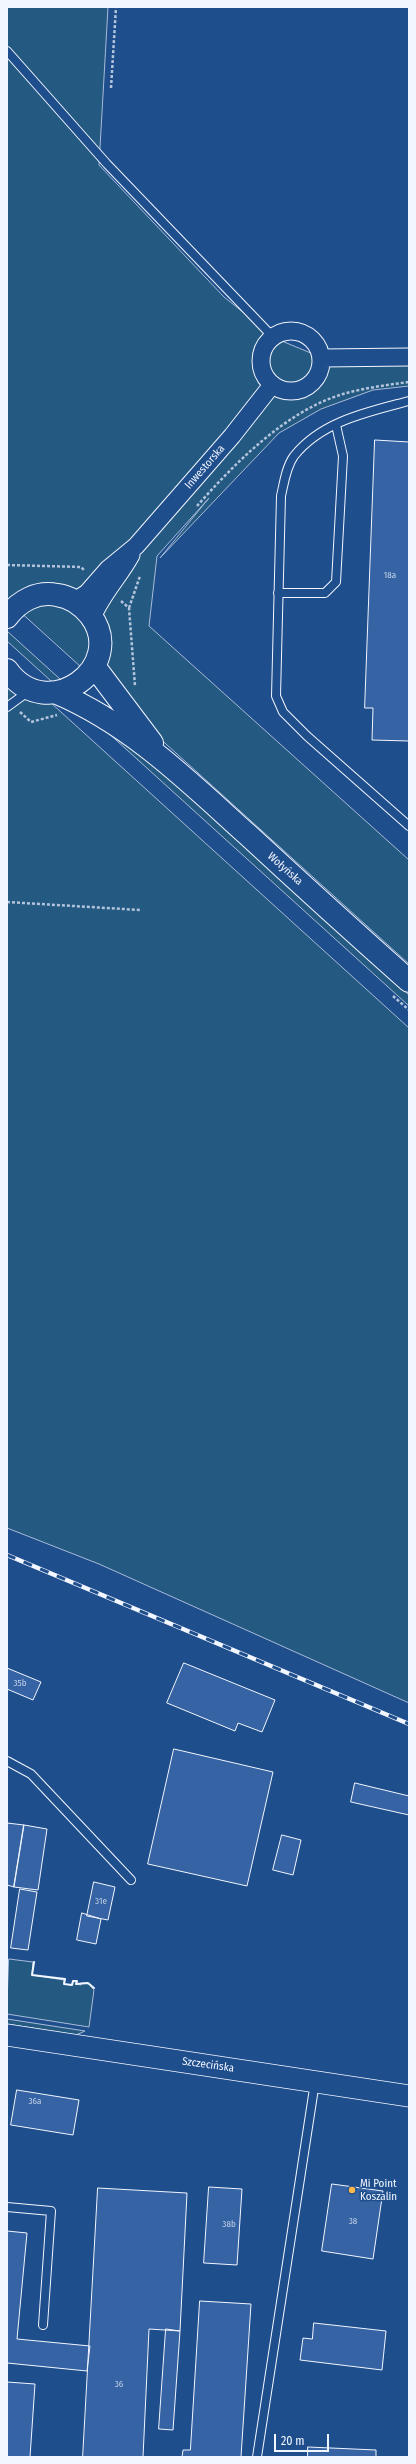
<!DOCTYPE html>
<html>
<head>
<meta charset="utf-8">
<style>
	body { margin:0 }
	#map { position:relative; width:416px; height:2464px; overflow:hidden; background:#1f4e8c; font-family:"Fira Sans Condensed",sans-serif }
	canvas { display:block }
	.frame { position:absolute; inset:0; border:8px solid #f2f6ff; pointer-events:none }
	.scale { position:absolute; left:274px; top:2434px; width:55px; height:18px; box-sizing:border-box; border:2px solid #f2f6ff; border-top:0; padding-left:5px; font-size:12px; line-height:14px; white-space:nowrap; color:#f2f6ff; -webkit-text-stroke:3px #1f4e8c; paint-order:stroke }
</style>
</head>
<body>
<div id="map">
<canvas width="416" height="2464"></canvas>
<div class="frame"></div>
<div class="scale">20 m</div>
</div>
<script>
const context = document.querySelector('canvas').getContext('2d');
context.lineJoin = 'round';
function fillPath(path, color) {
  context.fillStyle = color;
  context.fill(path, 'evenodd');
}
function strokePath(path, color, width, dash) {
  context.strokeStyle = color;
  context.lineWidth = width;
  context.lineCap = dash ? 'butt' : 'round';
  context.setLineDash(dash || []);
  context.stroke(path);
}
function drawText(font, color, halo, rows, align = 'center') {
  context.font = font + ' "Fira Sans Condensed",sans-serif';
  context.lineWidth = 3;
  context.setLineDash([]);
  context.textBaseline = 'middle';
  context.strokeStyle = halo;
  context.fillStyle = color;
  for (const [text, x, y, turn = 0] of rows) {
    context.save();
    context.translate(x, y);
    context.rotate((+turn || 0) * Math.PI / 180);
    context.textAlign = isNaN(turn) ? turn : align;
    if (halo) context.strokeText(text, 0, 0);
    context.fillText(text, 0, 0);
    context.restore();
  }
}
const green = new Path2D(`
	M 7,7 L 108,7 L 99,165 L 224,297 L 277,339 L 318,356 L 409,365 L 409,386 L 373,390 L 321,409 L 279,433 L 160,558 L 209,498 L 157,556 L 149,626 L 409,860 L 409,964 L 7,600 Z
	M 7,631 L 409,995 L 409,1006 L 7,641 Z
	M 7,663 L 409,1028 L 409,1703 L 99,1564 L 7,1528 Z
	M 9,1959 L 33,1962 L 32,1975 L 64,1980 L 64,1984 L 72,1985 L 73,1981 L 76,1982 L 76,1984 L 81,1985 L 81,1983 L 88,1983 L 94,1990 L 89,2027 L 7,2014 Z
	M 7,2019 L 85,2031 L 76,2035 L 7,2024 Z`);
const building = new Path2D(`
	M 375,440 L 409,442 L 409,741 L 372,740 L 373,708 L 365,708 Z
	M 184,1663 L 275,1700 L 262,1732 L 238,1723 L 235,1731 L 167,1703 Z
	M 7,1668 L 41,1682 L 33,1700 L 7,1689 Z
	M 174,1749 L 273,1772 L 247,1886 L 148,1864 Z
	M 355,1783 L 409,1796 L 409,1815 L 351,1802 Z
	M 7,1823 L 24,1825 L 14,1887 L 7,1885 Z
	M 24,1825 L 47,1829 L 38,1890 L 14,1887 Z
	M 282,1835 L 301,1840 L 293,1875 L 273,1870 Z
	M 94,1882 L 115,1887 L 108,1920 L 87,1916 Z
	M 20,1889 L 37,1892 L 28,1950 L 11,1948 Z
	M 82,1913 L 101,1919 L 96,1944 L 77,1940 Z
	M 17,2090 L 79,2100 L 73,2135 L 11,2125 Z
	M 332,2184 L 383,2191 L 373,2259 L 322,2251 Z
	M 209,2187 L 242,2189 L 237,2265 L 204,2263 Z
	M 98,2188 L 187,2193 L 180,2331 L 149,2329 L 143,2457 L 83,2457 Z
	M 7,2231 L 27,2233 L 17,2339 L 90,2346 L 87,2371 L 7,2363 Z
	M 200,2301 L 251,2304 L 241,2457 L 182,2457 L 183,2450 L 190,2450 Z
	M 314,2323 L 386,2331 L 382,2370 L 300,2360 L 303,2338 L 312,2339 Z
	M 166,2329 L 180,2331 L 173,2430 L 159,2429 Z
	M 7,2382 L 35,2384 L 30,2457 L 7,2457 Z
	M 308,2447 L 376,2450 L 376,2457 L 308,2457 Z`);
const path = new Path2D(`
	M 111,88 L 116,7
	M 197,506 C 235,463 286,411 343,394 C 364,388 387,385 409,382
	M 7,565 L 81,567 L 85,571
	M 121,601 L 129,608 L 135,686
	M 129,608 L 140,576
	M 20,712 L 31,722 L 57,715
	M 7,902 L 140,910
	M 393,996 L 409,1010`);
const service = new Path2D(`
	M 7,51 L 107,164 L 273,337
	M 409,401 C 368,412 322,421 294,456 C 286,467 284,483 281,496 L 276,696 L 283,712 L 307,736 L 409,826
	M 278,593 L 325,593 L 336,582 L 343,456 L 336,425
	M 7,707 L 29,691
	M 7,1761 L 31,1774 L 131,1880
	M 7,2207 L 51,2211 L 43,2325
	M 257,2457 L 315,2082`);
const minor = new Path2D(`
	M261 361a30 30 0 1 1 60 0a30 30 0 1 1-60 0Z
	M 322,358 L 409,357
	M 75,601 L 87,593 L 108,569 L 136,546 L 232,436 L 272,385
	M 92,618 C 101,595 119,577 131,555`);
const tertiary = new Path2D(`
	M 7,2035 L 409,2096`);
const secondary = new Path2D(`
	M 7,617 C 19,601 37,591 57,595 C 71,597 81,604 90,615 C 129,665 48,727 7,670
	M 94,666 L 152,743
	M 57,693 C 132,725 189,782 248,835 C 301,884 355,933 409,981`);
const rail = new Path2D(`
	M 7,1555 L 409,1724`);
const wall = new Path2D(`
	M 34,1962 L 32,1975 L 65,1979 L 64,1984 L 72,1985 L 73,1981 L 77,1981 L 76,1984 L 88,1983 L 94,1988`);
const markers = [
	[352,2190,4,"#ffb74d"]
];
const numberNames = [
	["18a",390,575],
	["35b",20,1683],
	["31e",101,1901],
	["36a",35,2101],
	["38",353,2221],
	["38b",229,2224],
	["36",119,2384]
];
const streetNames = [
	["Inwestorska",205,467,-49],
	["Wołyńska",285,869,42],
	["Szczecińska",208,2065,8]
];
const poiNames = [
	["Mi Point",360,2184],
	["Koszalin",360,2197]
];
fillPath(green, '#245a82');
strokePath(green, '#a8bbd7', 1);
fillPath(building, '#3563a3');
strokePath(building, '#f2f6ff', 1);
strokePath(service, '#f2f6ff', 10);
strokePath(minor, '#f2f6ff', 19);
strokePath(tertiary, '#f2f6ff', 23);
strokePath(secondary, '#f2f6ff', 24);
strokePath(path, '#b3c4dc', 2.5, [3, 2]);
strokePath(service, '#1f4e8c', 8);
strokePath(minor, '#1f4e8c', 17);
strokePath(tertiary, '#1f4e8c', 21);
strokePath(secondary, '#1f4e8c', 22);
strokePath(rail, '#f2f6ff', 4.5);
strokePath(rail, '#1f4e8c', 3, [9]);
strokePath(wall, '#f2f6ff', 2);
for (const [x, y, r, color] of markers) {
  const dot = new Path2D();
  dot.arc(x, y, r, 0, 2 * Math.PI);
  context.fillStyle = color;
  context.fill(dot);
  strokePath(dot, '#1f4e8c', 1.5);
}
drawText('9px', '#c3d1e8', null, numberNames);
drawText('11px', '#f2f6ff', '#1f4e8c', streetNames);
drawText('11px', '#f2f6ff', '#1f4e8c', poiNames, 'left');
</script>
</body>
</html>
